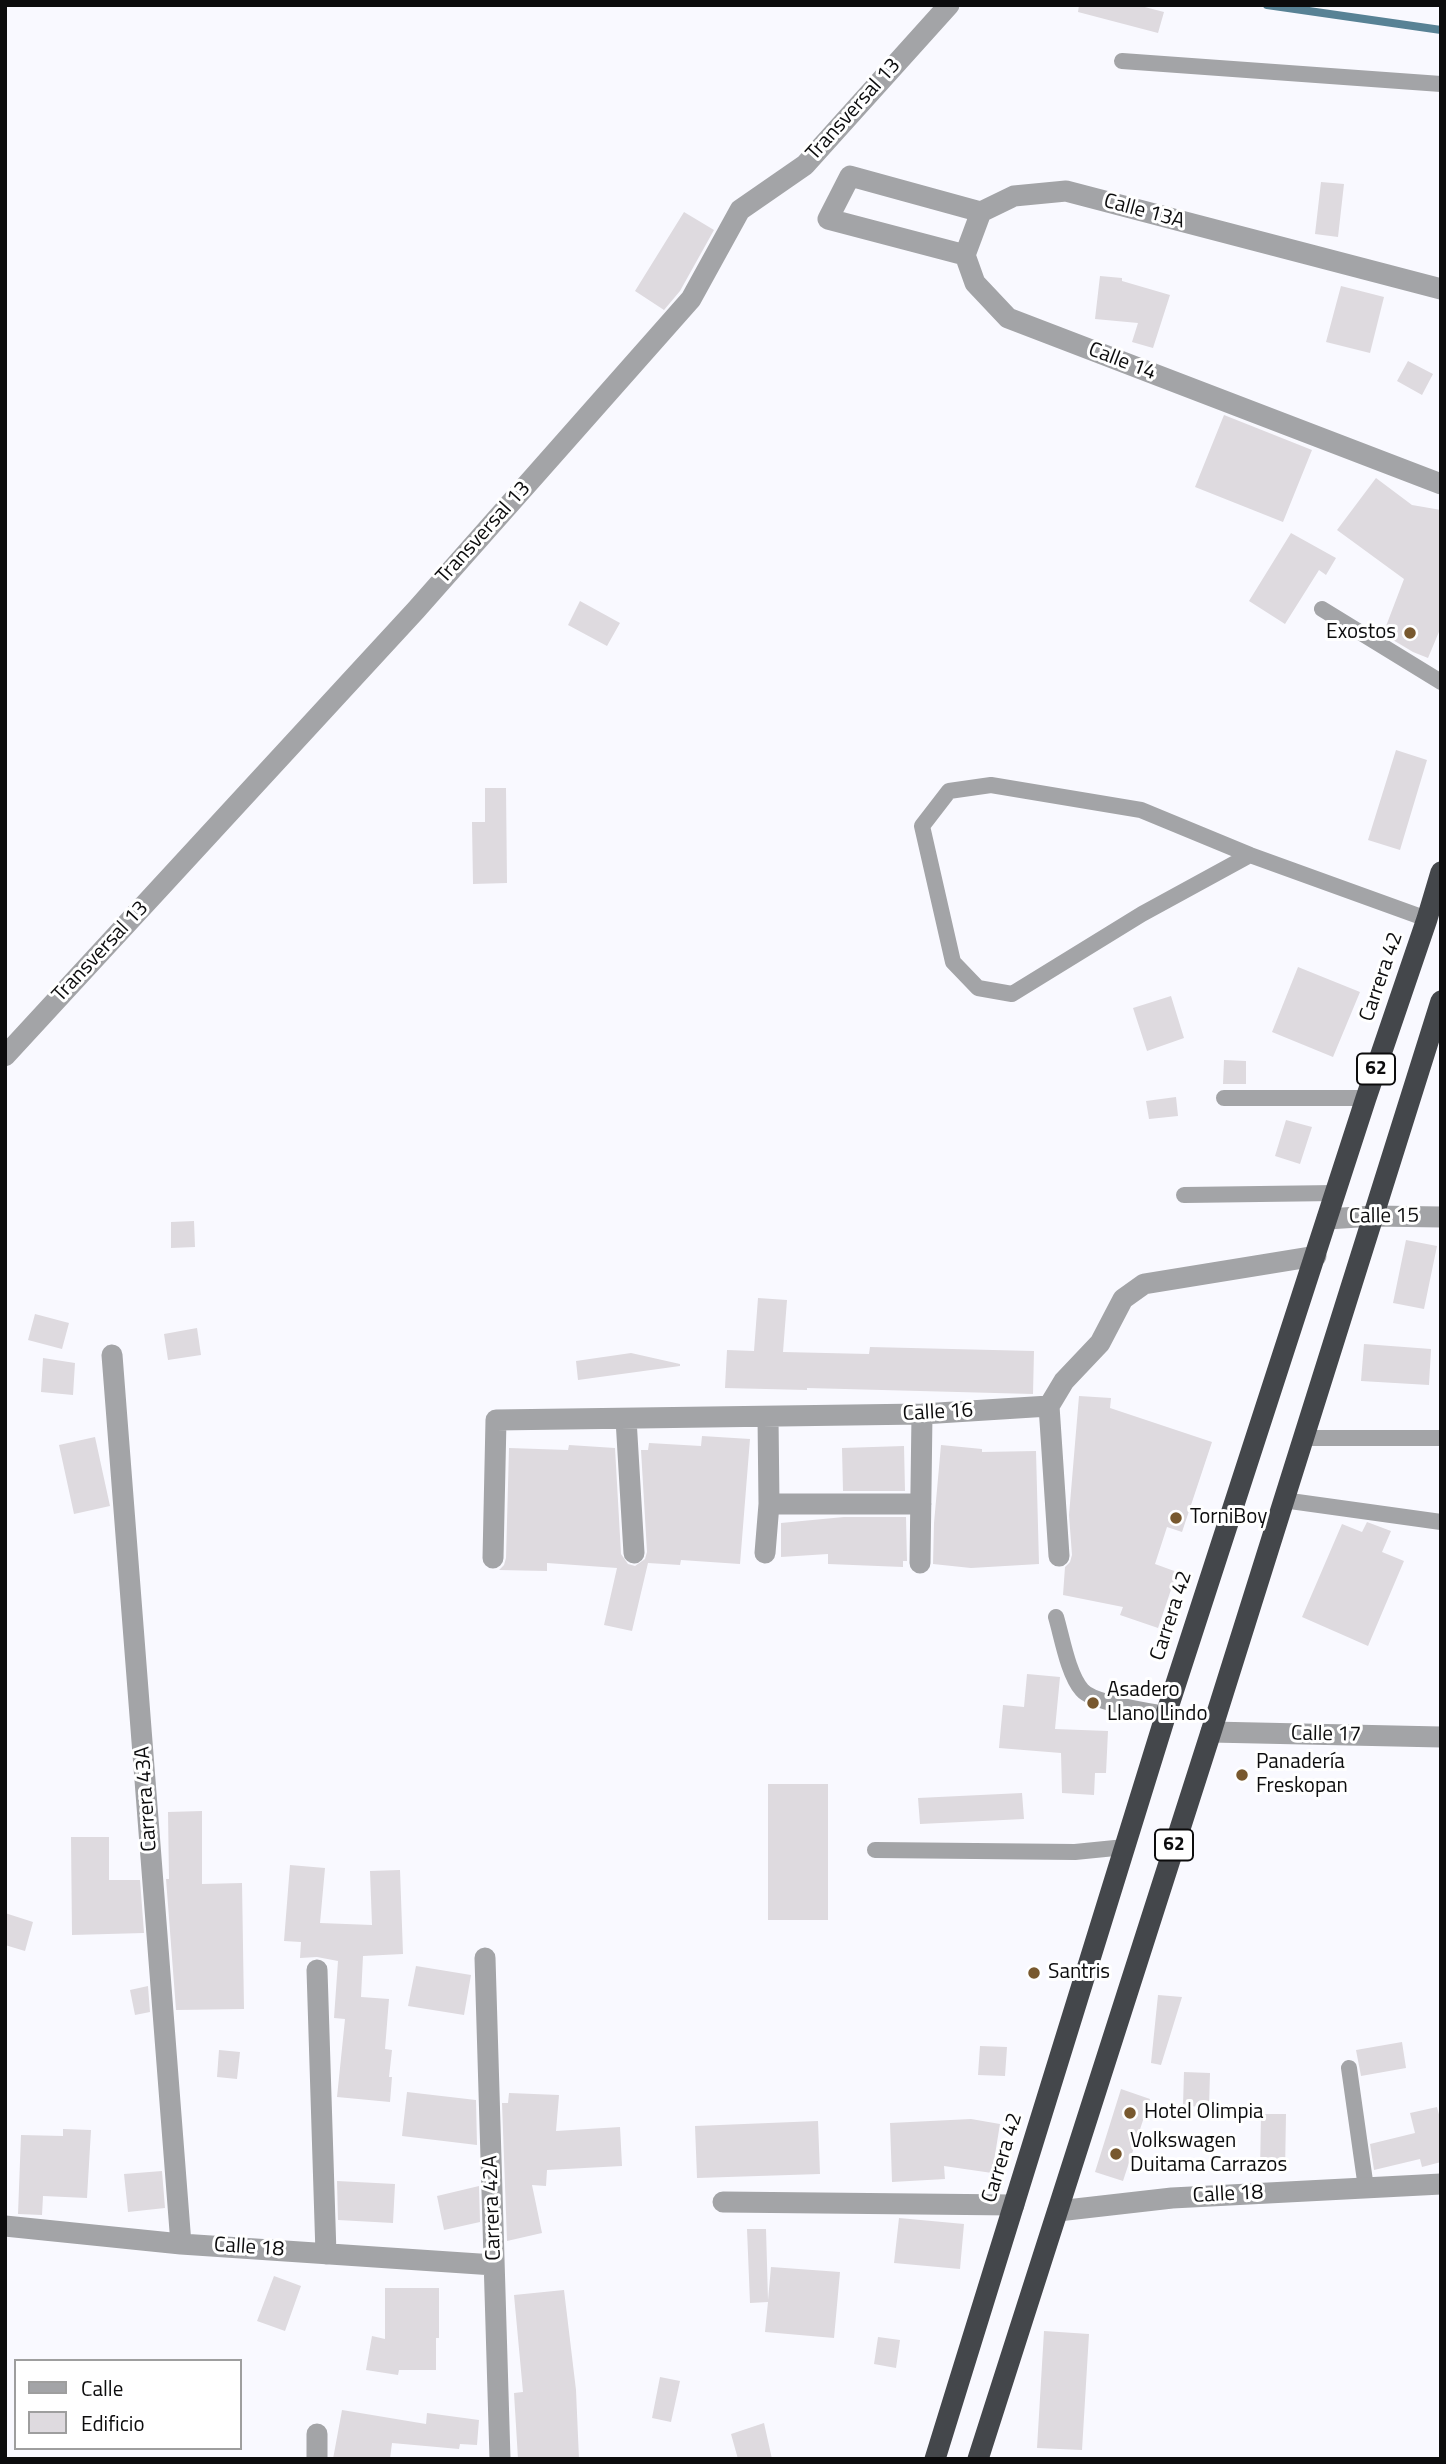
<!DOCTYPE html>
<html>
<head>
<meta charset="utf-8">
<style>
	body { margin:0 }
	#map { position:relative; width:1446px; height:2464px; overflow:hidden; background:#f9f9ff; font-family:"Titillium Web",sans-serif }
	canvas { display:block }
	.frame { position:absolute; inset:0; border:7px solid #0c0c0d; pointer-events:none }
	.legend { position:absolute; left:14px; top:2359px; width:228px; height:91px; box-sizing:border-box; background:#fff; border:2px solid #9e9e9e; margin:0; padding:9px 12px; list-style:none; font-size:21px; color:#0c0c0d }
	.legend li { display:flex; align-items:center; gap:14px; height:35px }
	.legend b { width:35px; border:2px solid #9e9e9e }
</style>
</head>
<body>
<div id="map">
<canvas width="1446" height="2464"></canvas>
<div class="frame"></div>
<ul class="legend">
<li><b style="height:9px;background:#a3a4a7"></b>Calle</li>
<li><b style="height:19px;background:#dedadf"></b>Edificio</li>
</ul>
</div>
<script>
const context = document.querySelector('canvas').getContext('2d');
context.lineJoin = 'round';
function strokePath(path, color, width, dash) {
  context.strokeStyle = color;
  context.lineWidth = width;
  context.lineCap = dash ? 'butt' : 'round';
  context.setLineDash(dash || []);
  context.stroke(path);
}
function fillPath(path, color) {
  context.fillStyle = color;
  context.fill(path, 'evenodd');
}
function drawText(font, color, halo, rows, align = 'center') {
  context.font = font + ' "Titillium Web",sans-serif';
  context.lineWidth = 6;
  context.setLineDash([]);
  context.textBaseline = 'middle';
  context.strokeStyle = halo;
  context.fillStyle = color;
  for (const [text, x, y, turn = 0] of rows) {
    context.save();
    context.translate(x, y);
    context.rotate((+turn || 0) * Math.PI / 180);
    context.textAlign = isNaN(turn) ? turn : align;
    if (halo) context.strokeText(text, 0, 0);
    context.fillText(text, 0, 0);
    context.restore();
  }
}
const stream = new Path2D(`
	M 1267,5 L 1441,30`);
const building = new Path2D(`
	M 1079,5 L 1137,5 L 1164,12 L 1158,33 L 1078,12 Z
	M 1321,182 L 1344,184 L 1338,237 L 1315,234 Z
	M 684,212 L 714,230 L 680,291 L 664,310 L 635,291 Z
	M 1100,276 L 1122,278 L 1122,281 L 1170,295 L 1153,348 L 1132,342 L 1138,323 L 1095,319 Z
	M 1341,286 L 1384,297 L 1370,353 L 1326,342 Z
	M 1408,361 L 1433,374 L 1422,395 L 1397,381 Z
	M 1224,415 L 1312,450 L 1283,522 L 1195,487 Z
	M 1376,478 L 1412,505 L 1441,510 L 1441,627 L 1428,658 L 1413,652 L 1383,634 L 1404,579 L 1337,530 Z
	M 1291,533 L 1336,558 L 1326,575 L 1319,570 L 1285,624 L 1249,601 Z
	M 580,601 L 620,623 L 607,646 L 568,625 Z
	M 1396,750 L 1427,760 L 1400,850 L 1368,840 Z
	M 485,788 L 506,788 L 507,883 L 473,884 L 472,822 L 485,822 Z
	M 1298,967 L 1360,992 L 1333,1057 L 1272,1032 Z
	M 1171,996 L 1184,1038 L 1147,1051 L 1133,1008 Z
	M 1224,1060 L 1246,1061 L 1246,1084 L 1223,1084 Z
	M 1176,1097 L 1178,1116 L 1149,1119 L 1146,1101 Z
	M 1286,1120 L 1312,1127 L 1300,1164 L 1275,1156 Z
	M 194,1221 L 195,1247 L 171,1248 L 171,1222 Z
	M 1406,1240 L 1437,1246 L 1424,1309 L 1393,1303 Z
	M 758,1298 L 787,1300 L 783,1352 L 869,1354 L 870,1347 L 1034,1351 L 1033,1394 L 807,1388 L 807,1390 L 725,1388 L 727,1350 L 754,1351 Z
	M 35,1314 L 69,1323 L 62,1349 L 28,1340 Z
	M 197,1328 L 201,1355 L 168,1360 L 164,1334 Z
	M 1364,1344 L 1431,1349 L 1429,1385 L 1361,1381 Z
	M 631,1353 L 680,1364 L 680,1366 L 578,1380 L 576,1361 Z
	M 43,1358 L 75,1363 L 73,1395 L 41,1392 Z
	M 1079,1396 L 1111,1398 L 1110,1408 L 1212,1442 L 1182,1532 L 1167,1527 L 1155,1564 L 1177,1572 L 1158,1628 L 1120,1615 L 1123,1607 L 1063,1595 L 1065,1567 L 1070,1562 L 1072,1555 L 1069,1515 Z
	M 702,1436 L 750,1439 L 740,1564 L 681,1560 L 680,1565 L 648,1563 L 632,1631 L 604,1625 L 617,1568 L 547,1563 L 547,1571 L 499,1570 L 504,1565 L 506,1558 L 509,1448 L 568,1450 L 569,1445 L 615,1448 L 621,1554 L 628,1564 L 635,1566 L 645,1559 L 647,1552 L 641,1450 L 648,1450 L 649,1443 L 701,1446 Z
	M 95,1437 L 110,1506 L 74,1514 L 59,1445 Z
	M 941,1445 L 982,1449 L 982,1452 L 1036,1451 L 1039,1564 L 971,1568 L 933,1564 L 934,1523 Z
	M 904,1446 L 905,1491 L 843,1491 L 842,1448 Z
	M 844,1517 L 906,1517 L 907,1561 L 903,1561 L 903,1567 L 828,1564 L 828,1554 L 781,1557 L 781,1523 Z
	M 1367,1522 L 1391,1531 L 1382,1552 L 1404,1561 L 1368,1646 L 1302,1617 L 1342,1524 L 1362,1532 Z
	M 1027,1674 L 1060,1677 L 1055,1729 L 1108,1731 L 1106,1773 L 1095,1773 L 1094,1795 L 1062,1793 L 1061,1753 L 999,1748 L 1003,1705 L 1024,1707 Z
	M 768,1784 L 828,1784 L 828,1920 L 768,1920 Z
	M 1022,1793 L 1024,1819 L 920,1824 L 918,1798 Z
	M 202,1811 L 202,1884 L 242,1883 L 244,2009 L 176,2010 L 166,1879 L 169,1879 L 168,1812 Z
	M 71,1837 L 109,1837 L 109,1880 L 140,1880 L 144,1933 L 72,1935 Z
	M 290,1865 L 325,1868 L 320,1923 L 372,1925 L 370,1871 L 400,1870 L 403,1954 L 363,1956 L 361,1997 L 389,1999 L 385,2049 L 392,2050 L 389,2077 L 392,2077 L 390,2102 L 337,2097 L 345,2019 L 334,2018 L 338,1961 L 317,1957 L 300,1958 L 301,1942 L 284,1941 Z
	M 5,1913 L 33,1922 L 25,1951 L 5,1945 Z
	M 416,1966 L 471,1975 L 464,2015 L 408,2006 Z
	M 148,1986 L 150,2012 L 135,2015 L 130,1990 Z
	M 1158,1995 L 1182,1997 L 1161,2065 L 1151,2063 Z
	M 1402,2042 L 1406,2068 L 1361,2076 L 1356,2050 Z
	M 980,2046 L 1007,2047 L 1005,2076 L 978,2075 Z
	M 219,2050 L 240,2052 L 237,2079 L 217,2077 Z
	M 1184,2072 L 1210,2073 L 1209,2107 L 1183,2106 Z
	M 1121,2089 L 1150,2099 L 1123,2181 L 1095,2172 Z
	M 407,2092 L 476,2100 L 477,2145 L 402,2136 Z
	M 509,2093 L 559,2095 L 556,2131 L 620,2127 L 622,2166 L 547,2170 L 546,2186 L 532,2185 L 542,2233 L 507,2241 L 502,2103 L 508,2103 Z
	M 1437,2107 L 1441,2122 L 1441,2162 L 1422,2167 L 1420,2159 L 1374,2170 L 1370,2144 L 1415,2133 L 1410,2113 Z
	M 1261,2114 L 1286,2114 L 1285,2173 L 1260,2173 Z
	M 971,2119 L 1000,2124 L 992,2173 L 944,2166 L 945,2179 L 892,2182 L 890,2123 Z
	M 818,2121 L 820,2174 L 697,2178 L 695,2126 Z
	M 63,2129 L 91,2130 L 87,2198 L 43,2196 L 42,2215 L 18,2214 L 21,2135 L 63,2136 Z
	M 162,2171 L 165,2208 L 128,2212 L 124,2174 Z
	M 337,2181 L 395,2184 L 393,2223 L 338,2220 Z
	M 479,2186 L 480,2222 L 444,2230 L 437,2196 Z
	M 899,2218 L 964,2224 L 960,2269 L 894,2263 Z
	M 747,2229 L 766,2229 L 768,2300 L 771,2267 L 840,2272 L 834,2338 L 765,2332 L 768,2302 L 750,2303 Z
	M 274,2276 L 301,2286 L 285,2331 L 257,2321 Z
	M 385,2288 L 439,2288 L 439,2338 L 436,2338 L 436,2370 L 399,2370 L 398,2375 L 366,2370 L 372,2336 L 385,2339 Z
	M 564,2290 L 576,2390 L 579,2459 L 518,2459 L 514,2393 L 523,2392 L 514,2295 Z
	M 1044,2331 L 1089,2334 L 1082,2450 L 1037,2448 Z
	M 878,2337 L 900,2340 L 896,2368 L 874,2364 Z
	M 660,2377 L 680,2381 L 671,2422 L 652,2418 Z
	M 342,2410 L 426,2424 L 427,2413 L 479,2420 L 477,2445 L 460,2444 L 459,2449 L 392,2443 L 390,2459 L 333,2459 Z
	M 764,2423 L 772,2459 L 738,2459 L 731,2434 Z`);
const lane = new Path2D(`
	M 1122,61 L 1441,84
	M 1322,609 L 1441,682
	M 1250,855 L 1142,914 L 1012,994 L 978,988 L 953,962 L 922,826 L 949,791 L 991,785 L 1141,810 L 1250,855 L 1427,919
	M 1224,1098 L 1366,1098
	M 1184,1195 L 1336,1193
	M 1303,1438 L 1441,1438
	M 1283,1500 L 1441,1522
	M 1056,1617 C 1062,1637 1068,1674 1082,1690 C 1093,1703 1148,1711 1166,1714
	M 875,1850 L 1075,1852 L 1125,1847
	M 1349,2068 L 1366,2188`);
const street = new Path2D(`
	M 965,255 L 981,212
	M 1441,289 L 1066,191 L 1014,196 L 981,212 L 850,176 L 828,219 L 965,255 L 975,283 L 1008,318 L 1441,484
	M 5,1056 L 416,610 L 691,299 L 740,210 L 805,165 L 949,5
	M 1327,1219 L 1374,1216 L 1441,1217
	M 112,1355 L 181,2244
	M 1049,1406 L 1064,1381 L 1100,1343 L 1123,1299 L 1144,1284 L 1316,1256
	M 1049,1406 L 1059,1556
	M 626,1419 L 634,1553
	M 769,1504 L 921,1504
	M 765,1553 L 769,1504 L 768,1417
	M 493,1558 L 496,1420 L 922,1414 L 1049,1406
	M 920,1563 L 922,1414
	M 1211,1732 L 1441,1737
	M 485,1958 L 500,2459
	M 317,1970 L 326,2254
	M 723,2202 L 1014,2205
	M 1058,2211 L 1172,2198 L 1441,2184
	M 5,2226 L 181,2244 L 494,2265
	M 317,2434 L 317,2459`);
const highway = new Path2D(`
	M 935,2459 L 1166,1714 L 1366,1098 L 1427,919 L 1441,872
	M 978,2459 L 1211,1732 L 1441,1001`);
const markers = [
	[1410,633,7,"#78582e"],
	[1176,1518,7,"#78582e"],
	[1093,1703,7,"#78582e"],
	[1242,1775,7,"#78582e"],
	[1034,1973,7,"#78582e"],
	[1130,2113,7,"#78582e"],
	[1116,2154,7,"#78582e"]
];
const shields = [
	[1376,1069,38],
	[1174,1845,38]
];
const shieldNames = [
	["62",1376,1069],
	["62",1174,1845]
];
const streetNames = [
	["Transversal 13",854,110,-48],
	["Calle 13A",1144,212,15],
	["Calle 14",1122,362,21],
	["Transversal 13",484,533,-48],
	["Transversal 13",101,952,-47],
	["Carrera 42",1382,977,-71],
	["Calle 15",1384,1217,-1],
	["Calle 16",938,1413,-3],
	["Carrera 42",1172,1616,-72],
	["Calle 17",1326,1735,1],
	["Carrera 43A",147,1799,-94],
	["Carrera 42",1003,2158,-73],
	["Calle 18",1228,2195,-3],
	["Carrera 42A",493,2208,-92],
	["Calle 18",249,2248,4]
];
const poiNames = [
	["Exostos",1396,633,"right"],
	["TorniBoy",1190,1518],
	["Asadero",1107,1691],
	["Llano Lindo",1107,1715],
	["Panadería",1256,1763],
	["Freskopan",1256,1787],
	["Santris",1048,1973],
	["Hotel Olimpia",1144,2113],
	["Volkswagen",1130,2142],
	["Duitama Carrazos",1130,2166]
];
strokePath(stream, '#588295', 8);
fillPath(building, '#dedadf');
strokePath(lane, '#a3a4a7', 16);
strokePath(street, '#a3a4a7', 21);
strokePath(highway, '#44474b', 21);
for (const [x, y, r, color] of markers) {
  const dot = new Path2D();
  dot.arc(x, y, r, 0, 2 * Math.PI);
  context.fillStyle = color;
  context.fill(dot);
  strokePath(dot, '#fff', 2.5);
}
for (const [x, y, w] of shields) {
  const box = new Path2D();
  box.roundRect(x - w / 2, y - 15.5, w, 31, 5);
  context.fillStyle = '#fff';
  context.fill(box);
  strokePath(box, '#0c0c0d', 2);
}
drawText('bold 19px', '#0c0c0d', null, shieldNames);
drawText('21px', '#0c0c0d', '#fff', streetNames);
drawText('21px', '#0c0c0d', '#fff', poiNames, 'left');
</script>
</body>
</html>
